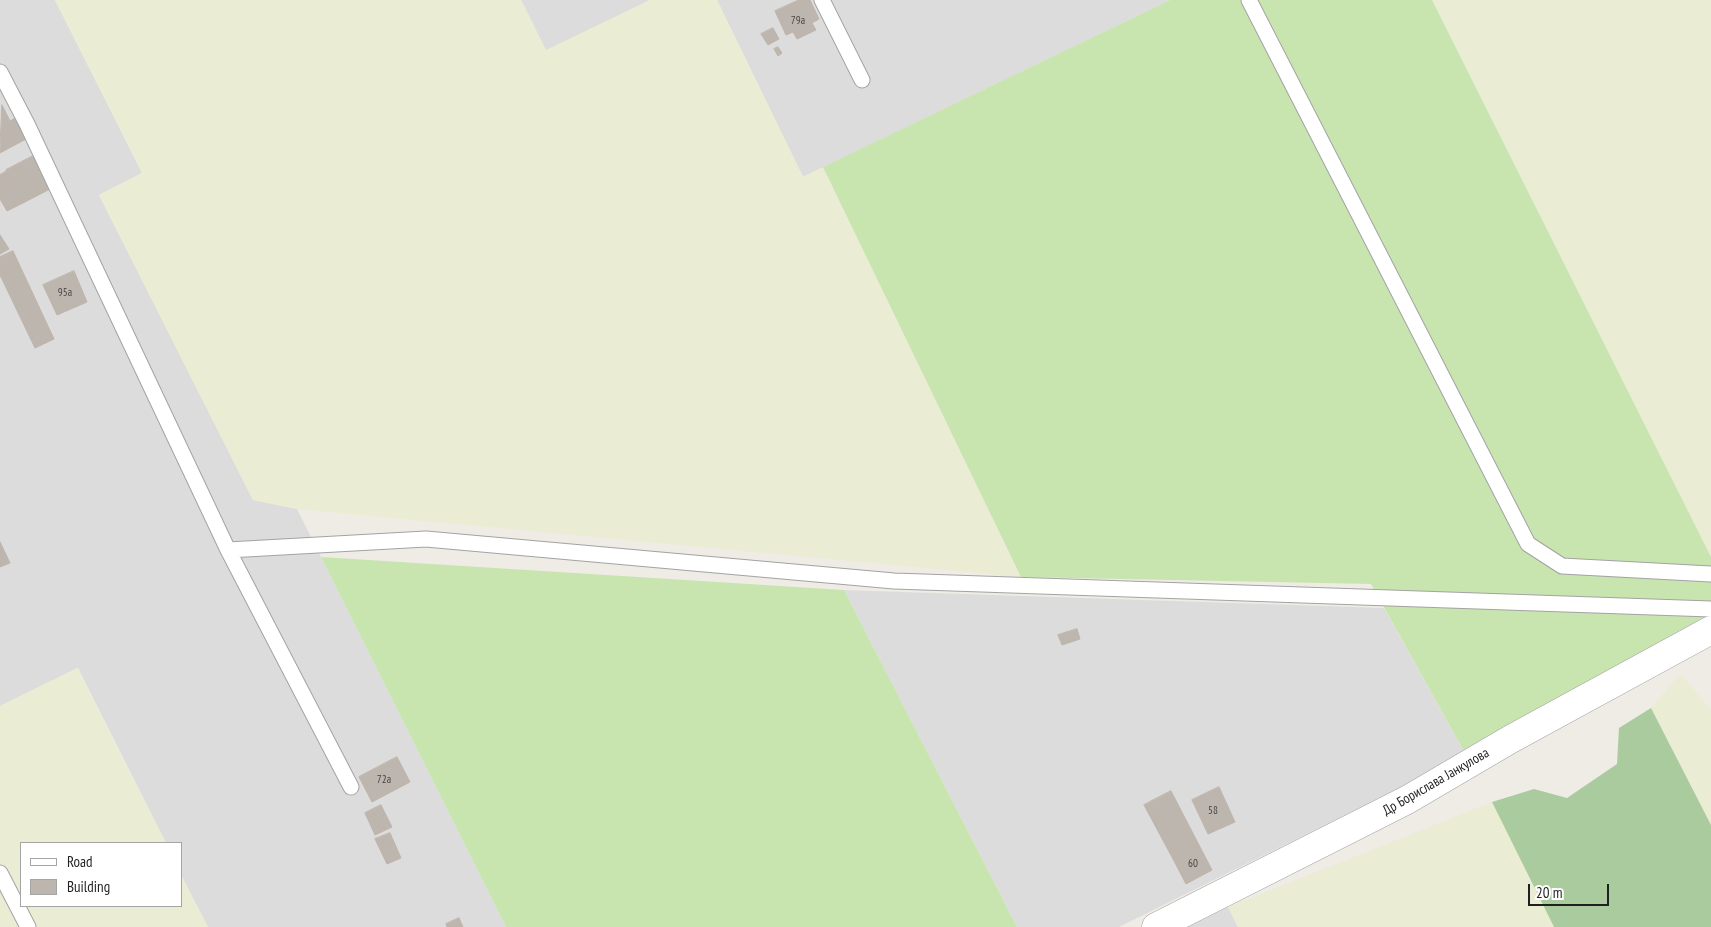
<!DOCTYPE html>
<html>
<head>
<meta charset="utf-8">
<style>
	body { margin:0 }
	#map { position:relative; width:1711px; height:927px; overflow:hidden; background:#efece6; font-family:"PT Sans Narrow",sans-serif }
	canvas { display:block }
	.legend { position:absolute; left:20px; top:842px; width:162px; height:65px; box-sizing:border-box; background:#fff; border:1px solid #a5a5a5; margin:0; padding:6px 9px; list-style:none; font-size:15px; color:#1f1f1f }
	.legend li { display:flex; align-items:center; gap:10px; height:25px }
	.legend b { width:25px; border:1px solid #a5a5a5 }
	.scale { position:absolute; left:1528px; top:884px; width:81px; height:22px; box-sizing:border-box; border:2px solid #1f1f1f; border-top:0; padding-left:6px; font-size:15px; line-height:18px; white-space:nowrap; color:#1f1f1f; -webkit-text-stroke:4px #fff; paint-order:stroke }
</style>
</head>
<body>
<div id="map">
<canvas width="1711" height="927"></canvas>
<ul class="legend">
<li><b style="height:6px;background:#fff"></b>Road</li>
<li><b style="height:14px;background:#bcb6af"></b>Building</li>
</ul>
<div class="scale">20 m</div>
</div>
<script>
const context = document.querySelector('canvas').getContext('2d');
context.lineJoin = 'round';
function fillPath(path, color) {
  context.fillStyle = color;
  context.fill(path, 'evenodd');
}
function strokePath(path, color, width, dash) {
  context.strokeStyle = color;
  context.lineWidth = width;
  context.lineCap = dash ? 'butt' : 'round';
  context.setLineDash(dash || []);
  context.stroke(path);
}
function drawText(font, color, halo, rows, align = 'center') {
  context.font = font + ' "PT Sans Narrow",sans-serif';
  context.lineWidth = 4;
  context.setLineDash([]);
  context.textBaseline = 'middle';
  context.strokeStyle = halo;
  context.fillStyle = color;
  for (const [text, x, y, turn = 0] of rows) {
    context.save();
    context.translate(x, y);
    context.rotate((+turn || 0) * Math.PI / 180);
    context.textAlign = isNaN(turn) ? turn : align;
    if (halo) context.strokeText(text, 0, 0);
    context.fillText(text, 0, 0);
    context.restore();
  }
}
const residential = new Path2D(`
	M 0,0 L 55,0 L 142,173 L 99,195 L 253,500 L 297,509 L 506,927 L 208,927 L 181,875 L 181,843 L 166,843 L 78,668 L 0,706 Z
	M 521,0 L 650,0 L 546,51 Z
	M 717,0 L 1170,0 L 803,177 Z
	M 844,590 L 1384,608 L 1466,755 L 1119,927 L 1017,927 Z
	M 1228,907 L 1238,927 L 1187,927 Z`);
const farmland = new Path2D(`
	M 55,0 L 521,0 L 546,50 L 650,0 L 717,0 L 803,177 L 823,167 L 1021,577 L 297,509 L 253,500 L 99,195 L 142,173 Z
	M 1432,0 L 1711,0 L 1711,557 Z
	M 77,668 L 166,843 L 21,843 L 21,906 L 181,906 L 181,875 L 208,927 L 0,927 L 0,706 Z
	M 1680,674 L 1711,709 L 1711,825 L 1651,708 Z
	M 1492,802 L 1554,927 L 1238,927 L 1228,907 Z`);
const grass = new Path2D(`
	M 1170,0 L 1432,0 L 1711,557 L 1711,613 L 1466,755 L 1371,584 L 1021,577 L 823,167 Z
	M 321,557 L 844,590 L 1017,927 L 506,927 Z`);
const forest = new Path2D(`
	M 1651,708 L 1711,825 L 1711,927 L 1554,927 L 1492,802 L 1534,789 L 1567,798 L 1617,764 L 1619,728 Z`);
const building = new Path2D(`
	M 799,0 L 810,0 L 819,19 L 812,23 L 816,30 L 797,39 L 793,32 L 786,35 L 775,11 Z
	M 773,28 L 779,39 L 768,45 L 761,34 Z
	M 778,47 L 782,53 L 778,56 L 774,49 Z
	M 2,105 L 10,121 L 17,117 L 28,138 L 0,153 Z
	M 35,155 L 52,188 L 23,203 L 6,170 Z
	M 7,171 L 23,203 L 7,211 L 0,199 L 0,175 Z
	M 0,235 L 9,249 L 0,254 Z
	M 13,251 L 54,339 L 35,348 L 0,275 L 0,257 Z
	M 74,271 L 87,302 L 57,315 L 43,285 Z
	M 0,542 L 10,563 L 0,567 Z
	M 1077,629 L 1080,639 L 1062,645 L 1058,635 Z
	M 397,757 L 410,782 L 372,802 L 359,777 Z
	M 1219,787 L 1235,822 L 1208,834 L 1192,800 Z
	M 1171,791 L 1199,845 L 1173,859 L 1144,805 Z
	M 381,805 L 392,827 L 375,835 L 365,813 Z
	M 390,833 L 401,858 L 387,864 L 375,839 Z
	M 1199,845 L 1212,870 L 1186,884 L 1173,859 Z
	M 459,918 L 463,927 L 447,927 L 446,924 Z`);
const lane = new Path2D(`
	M 822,0 L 862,80
	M 1249,0 L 1528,544 L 1562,566 L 1711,574
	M 0,72 L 27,124 L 228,550 L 351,787
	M 228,550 L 426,539 L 894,581 L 1711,609
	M 0,873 L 28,927`);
const street = new Path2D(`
	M 1156,927 L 1407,800 L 1511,739 L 1711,630`);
const numberNames = [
	["79a",798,21],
	["95a",65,293],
	["72a",384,780],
	["58",1213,811],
	["60",1193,864]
];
const streetNames = [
	["Др Борислава Јанкулова",1436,782,-30]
];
fillPath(residential, '#dddcdc');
fillPath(farmland, '#eaecd3');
fillPath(grass, '#c8e5b0');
fillPath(forest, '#aacb9e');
fillPath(building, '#bcb6af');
strokePath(building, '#c0b4aa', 1);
strokePath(lane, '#a3a3a3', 17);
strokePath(street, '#a3a3a3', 29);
strokePath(lane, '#fff', 15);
strokePath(street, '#fff', 28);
drawText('11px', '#464543', null, numberNames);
drawText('14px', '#1f1f1f', '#fff', streetNames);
</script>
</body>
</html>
